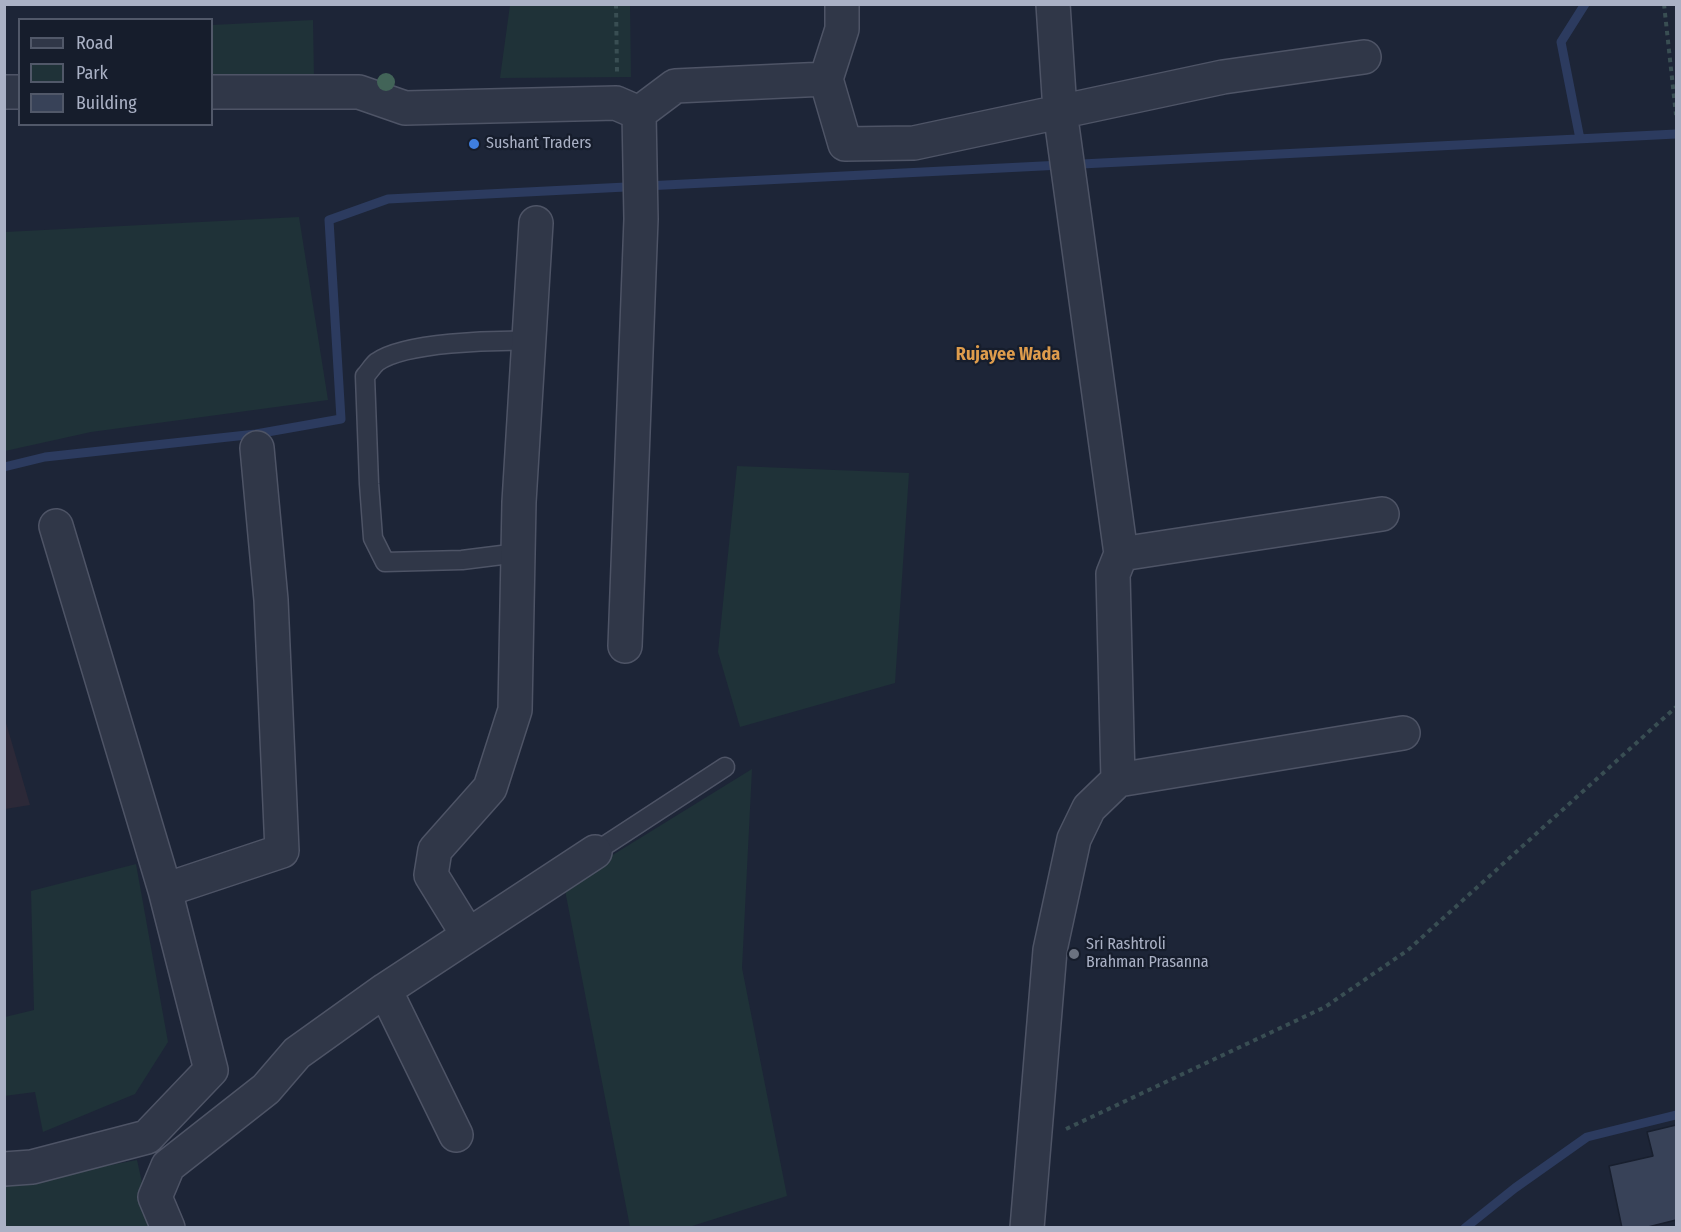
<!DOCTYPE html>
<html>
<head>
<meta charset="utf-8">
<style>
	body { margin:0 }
	#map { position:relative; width:1681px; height:1232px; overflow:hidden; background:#1d2537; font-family:"Fira Sans Condensed",sans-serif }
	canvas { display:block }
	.frame { position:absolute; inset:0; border:6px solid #aab1c5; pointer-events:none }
	.legend { position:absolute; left:18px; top:18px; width:195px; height:108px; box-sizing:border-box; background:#161d2c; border:2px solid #515869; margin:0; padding:8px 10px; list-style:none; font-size:18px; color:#aab1c5 }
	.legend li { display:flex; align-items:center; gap:12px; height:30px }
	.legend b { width:30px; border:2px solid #515869 }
</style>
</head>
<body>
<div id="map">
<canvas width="1681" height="1232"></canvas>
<div class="frame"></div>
<ul class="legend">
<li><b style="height:8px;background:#303748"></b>Road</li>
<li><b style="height:16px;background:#1f3238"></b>Park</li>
<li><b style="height:16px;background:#384258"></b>Building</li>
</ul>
</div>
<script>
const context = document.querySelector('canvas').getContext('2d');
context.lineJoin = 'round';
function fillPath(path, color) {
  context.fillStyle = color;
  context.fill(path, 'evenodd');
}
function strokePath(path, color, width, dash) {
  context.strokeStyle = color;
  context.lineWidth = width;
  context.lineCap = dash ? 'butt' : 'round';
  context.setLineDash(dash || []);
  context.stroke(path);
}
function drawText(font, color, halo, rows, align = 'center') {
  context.font = font + ' "Fira Sans Condensed",sans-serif';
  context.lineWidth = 4.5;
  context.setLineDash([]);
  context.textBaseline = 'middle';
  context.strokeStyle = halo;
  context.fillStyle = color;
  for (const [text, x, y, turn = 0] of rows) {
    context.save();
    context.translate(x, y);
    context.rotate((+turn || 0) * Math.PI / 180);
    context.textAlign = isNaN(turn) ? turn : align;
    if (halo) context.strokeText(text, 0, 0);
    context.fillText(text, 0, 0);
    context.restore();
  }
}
const medical = new Path2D(`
	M 4,716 L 30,805 L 5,809 L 4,808 Z`);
const green = new Path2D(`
	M 510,5 L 630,5 L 631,77 L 500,78 Z
	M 313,20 L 314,79 L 212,79 L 212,25 Z
	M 299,217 L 328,400 L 91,432 L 5,451 L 5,232 Z
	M 737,466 L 909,473 L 895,683 L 740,727 L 718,652 Z
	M 752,769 L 742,968 L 787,1196 L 689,1227 L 630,1227 L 564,885 Z
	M 136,864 L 168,1042 L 135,1094 L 43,1132 L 35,1092 L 4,1096 L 5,1017 L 34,1010 L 31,891 Z
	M 137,1160 L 152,1227 L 5,1227 L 4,1185 Z`);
const stream = new Path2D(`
	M 1580,139 L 1561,42 L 1585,4
	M 4,467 L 45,457 L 256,434 L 341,419 L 329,220 L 388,199 L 1676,134
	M 1465,1228 L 1515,1188 L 1587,1137 L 1676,1115`);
const building = new Path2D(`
	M 1676,1125 L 1676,1220 L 1644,1228 L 1622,1228 L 1609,1166 L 1653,1156 L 1647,1132 Z`);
const path = new Path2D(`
	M 616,4 L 617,72
	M 1664,4 L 1676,115
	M 1066,1129 L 1325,1007 L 1408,950 L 1676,707`);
const service = new Path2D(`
	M 518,553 L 462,560 L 385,562 L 373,538 L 369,484 L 365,376 C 369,372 373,365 377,362 C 405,342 494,340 529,341
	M 595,852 L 725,767`);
const minor = new Path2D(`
	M 826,79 L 845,144 L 914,143 L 1223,77 L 1364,57
	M 4,92 L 20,92
	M 212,92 L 359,92 L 405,108 L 616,103 L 639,113
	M 639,113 L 675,86 L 826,79 L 842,29 L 842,4
	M 1121,554 L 1382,514
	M 625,646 L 641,219 L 639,113
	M 1118,780 L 1403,733
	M 165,890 L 282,851 L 271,600 L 257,448
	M 468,935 L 431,875 L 435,850 L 490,788 L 515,710 L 519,502 L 536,223
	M 385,990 L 456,1135
	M 4,1169 L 32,1167 L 147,1137 L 211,1070 L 165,890 L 56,526
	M 168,1228 L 155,1197 L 168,1166 L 266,1089 L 297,1053 L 385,990 L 595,852
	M 1027,1228 L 1050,950 L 1074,839 L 1089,808 L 1118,780 L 1113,574 L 1121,554 L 1060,111 L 1053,4`);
const trees = [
	[386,82]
];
const markers = [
	[474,144,6,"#3f7fe0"],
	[1074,954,6,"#6b7280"]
];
const poiNames = [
	["Sushant Traders",486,144],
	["Sri Rashtroli",1086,945],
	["Brahman Prasanna",1086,963]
];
const neighbourhoodNames = [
	["Rujayee Wada",1008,355]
];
fillPath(medical, '#2c2938');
fillPath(green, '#1f3238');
strokePath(stream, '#2c3b5f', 9);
fillPath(building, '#384258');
strokePath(building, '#181f2e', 1.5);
strokePath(service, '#4e5466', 21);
strokePath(minor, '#4e5466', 36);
strokePath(path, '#394e53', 4, [4.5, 4.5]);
strokePath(service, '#303748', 18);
strokePath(minor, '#303748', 33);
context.fillStyle = '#426458';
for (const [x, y] of trees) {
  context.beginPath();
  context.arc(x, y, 9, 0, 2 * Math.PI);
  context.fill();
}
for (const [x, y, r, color] of markers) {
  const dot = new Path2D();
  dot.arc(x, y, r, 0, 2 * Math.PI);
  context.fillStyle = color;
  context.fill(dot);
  strokePath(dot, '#161d2c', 2);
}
drawText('16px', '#aab1c5', '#161d2c', poiNames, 'left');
drawText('bold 18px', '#de9c4c', '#161d2c', neighbourhoodNames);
</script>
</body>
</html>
